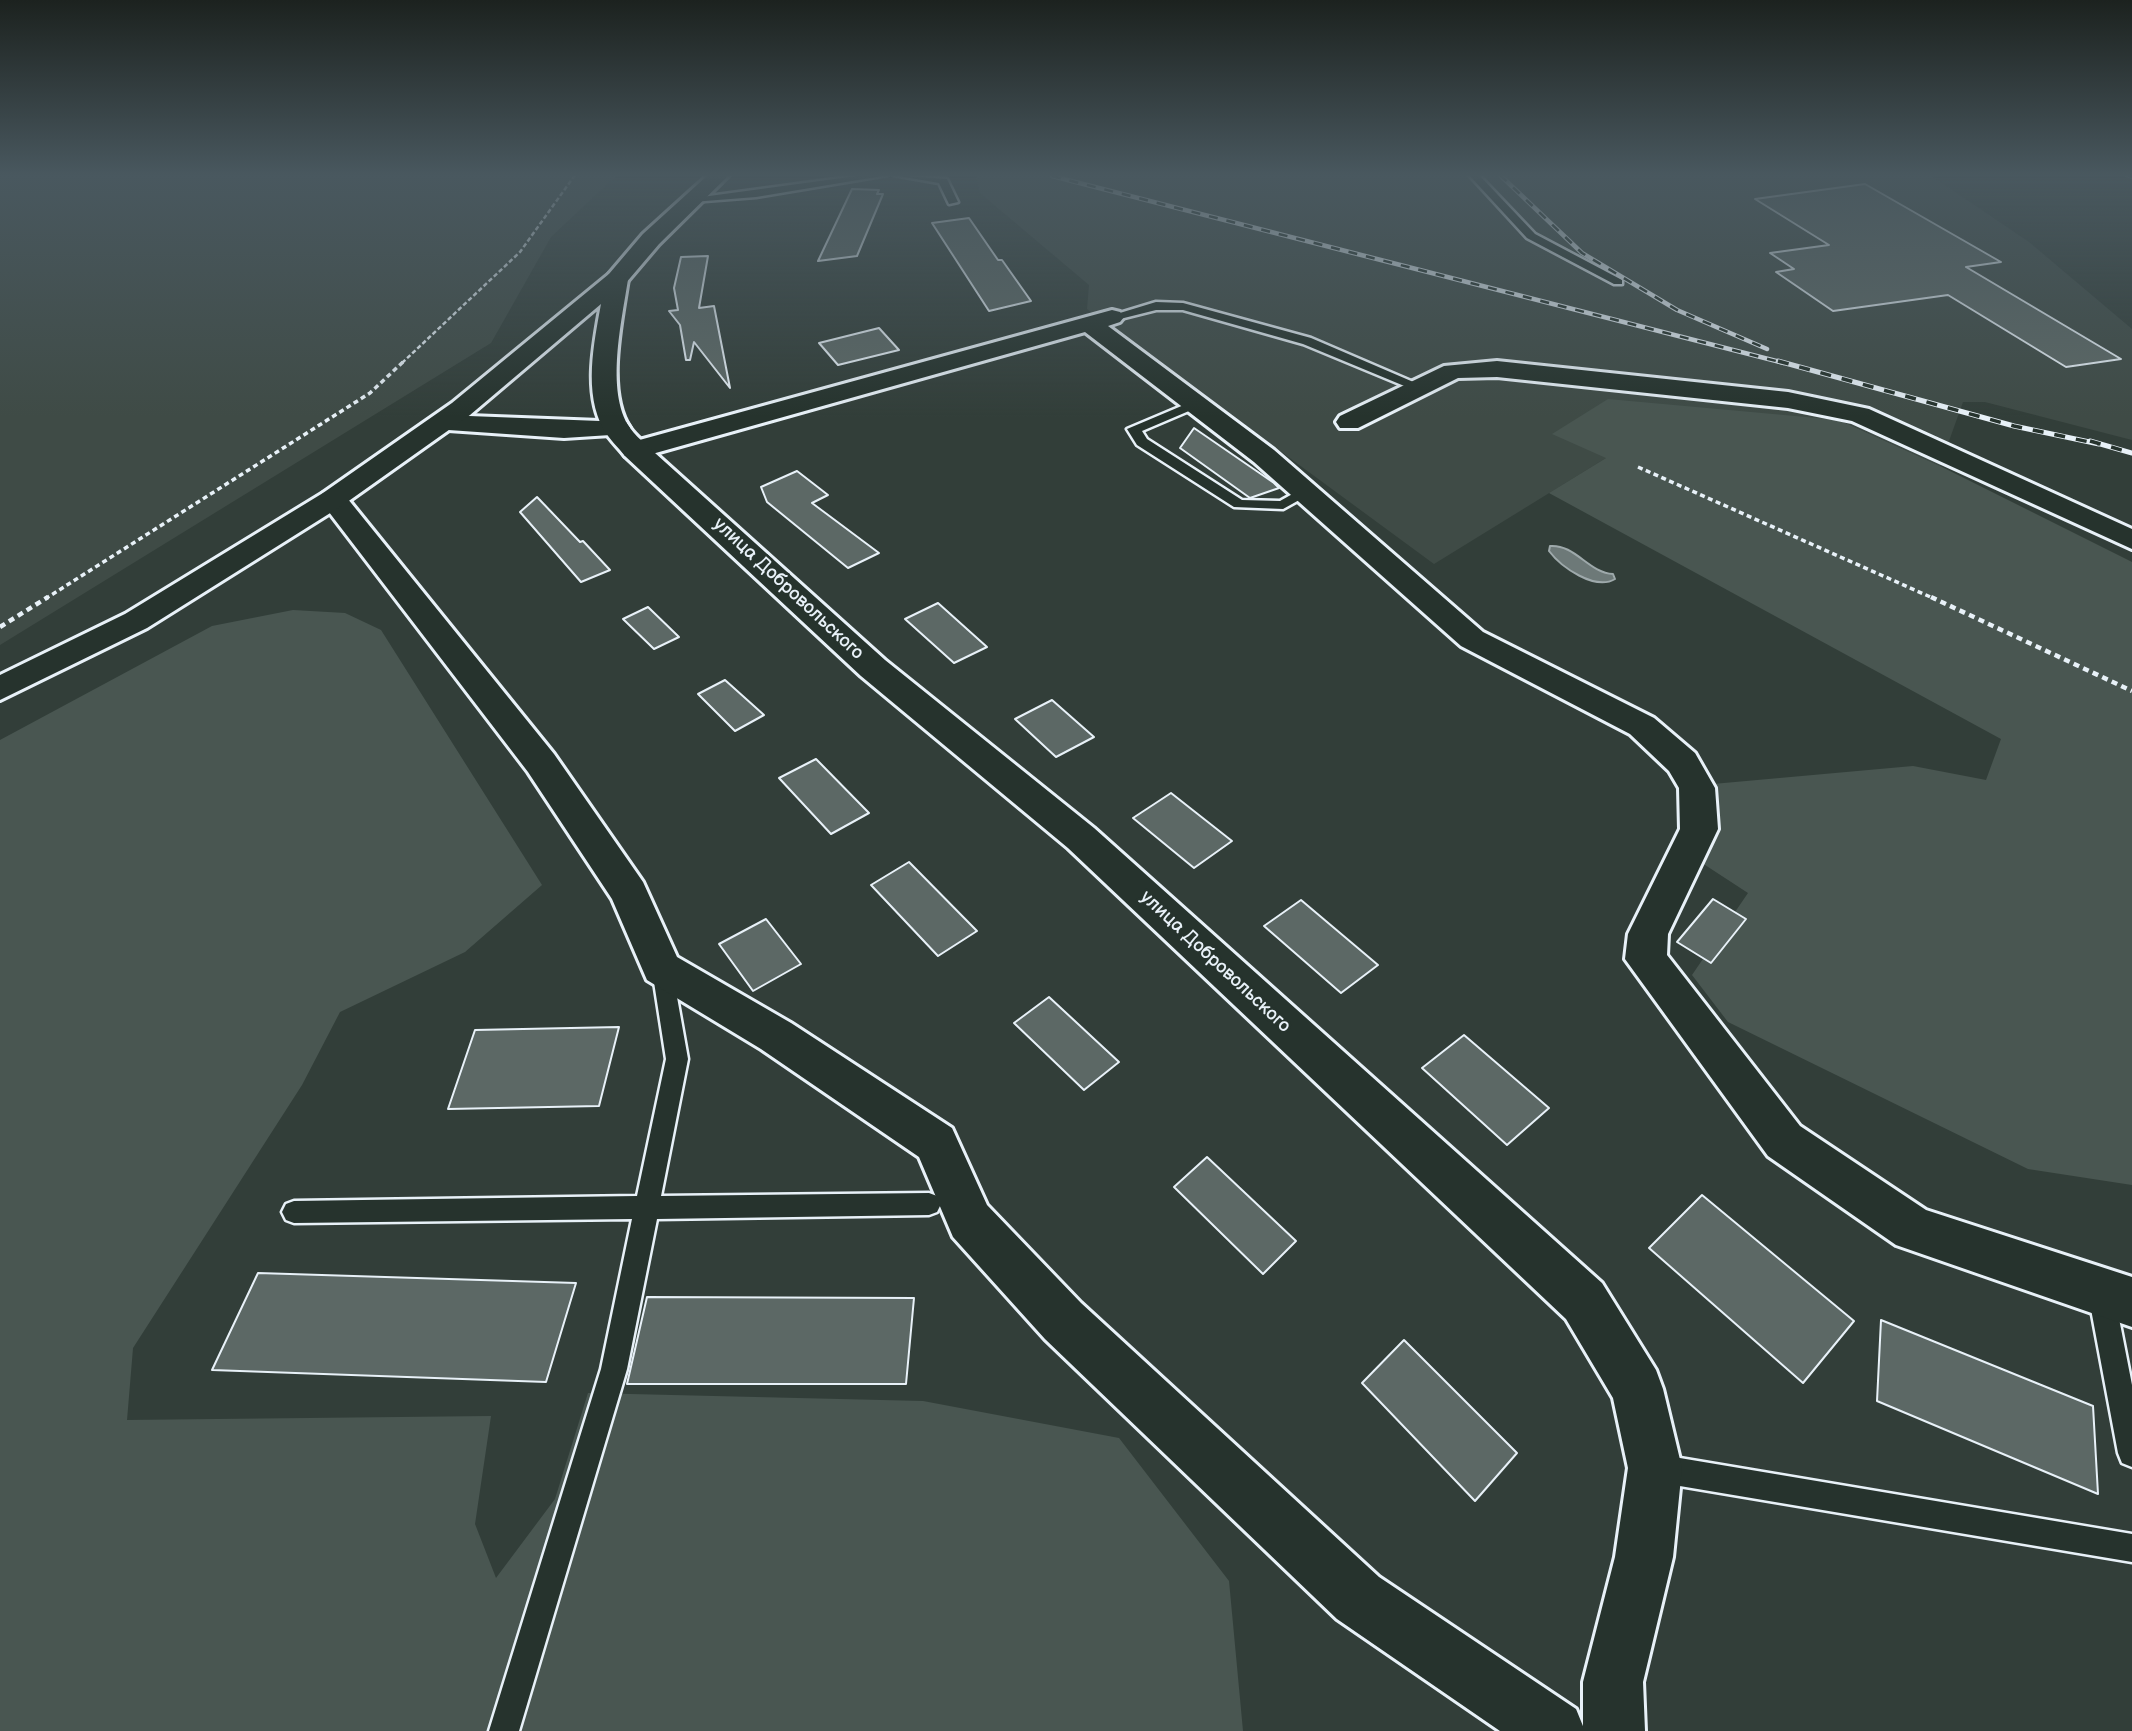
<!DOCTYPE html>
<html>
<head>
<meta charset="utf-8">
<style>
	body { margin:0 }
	canvas { display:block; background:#323e39 }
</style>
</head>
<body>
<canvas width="2132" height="1731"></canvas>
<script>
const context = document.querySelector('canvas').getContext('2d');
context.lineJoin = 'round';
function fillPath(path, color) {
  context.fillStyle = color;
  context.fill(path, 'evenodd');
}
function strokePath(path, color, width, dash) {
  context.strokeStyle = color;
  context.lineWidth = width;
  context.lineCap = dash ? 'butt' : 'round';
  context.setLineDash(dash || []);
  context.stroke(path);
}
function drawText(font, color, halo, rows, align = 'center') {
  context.font = font + ' "Balsamiq Sans",sans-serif';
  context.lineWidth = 5;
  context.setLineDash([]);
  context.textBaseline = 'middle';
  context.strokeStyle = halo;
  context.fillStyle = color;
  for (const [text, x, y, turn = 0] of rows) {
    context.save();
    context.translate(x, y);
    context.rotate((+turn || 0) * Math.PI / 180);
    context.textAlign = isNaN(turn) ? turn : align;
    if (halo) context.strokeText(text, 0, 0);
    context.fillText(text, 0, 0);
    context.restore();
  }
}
const built = new Path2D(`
	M 0,175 L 617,175 L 551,237 L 491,343 L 0,645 Z
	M 976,175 L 1930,175 L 2029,242 L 2132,329 L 2132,440 L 1985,402 L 1963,402 L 1940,466 L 1839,420 L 1606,458 L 1434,564 L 1087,309 L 1089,285 L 980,193 Z`);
const green = new Path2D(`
	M 1608,399 L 1839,420 L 1940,466 L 2132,562 L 2132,1185 L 2028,1169 L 1728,1022 L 1692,975 L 1748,893 L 1702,863 L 1713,784 L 1913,766 L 1986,780 L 2001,739 L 1549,493 L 1606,458 L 1552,434 Z
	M 293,610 L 345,613 L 381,630 L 542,885 L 465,952 L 340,1012 L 302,1085 L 133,1348 L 127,1420 L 491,1416 L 475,1524 L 496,1578 L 555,1499 L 588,1393 L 923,1401 L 1119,1438 L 1229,1581 L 1243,1731 L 0,1731 L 0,740 L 212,626 Z`);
const water = new Path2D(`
	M 1550,546 C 1575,544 1589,573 1613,574 L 1615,579 C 1595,591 1561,567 1549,551 Z`);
const building = new Path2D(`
	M 1865,184 L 2001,262 L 1966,267 L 2121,359 L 2066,367 L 1948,295 L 1833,311 L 1776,272 L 1794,269 L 1770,253 L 1829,245 L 1755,199 Z
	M 852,189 L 879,190 L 877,194 L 883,194 L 857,256 L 818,261 Z
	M 969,218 L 998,260 L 1002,260 L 1031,301 L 989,311 L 932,223 Z
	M 708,256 L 699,308 L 714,306 L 730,388 L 694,342 L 690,360 L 686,360 L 680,325 L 669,311 L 678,310 L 674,288 L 681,257 Z
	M 879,328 L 899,350 L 838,365 L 819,343 Z
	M 1194,428 L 1274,483 L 1279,488 L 1250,498 L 1180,448 Z
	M 797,471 L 828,495 L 812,503 L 879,553 L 848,568 L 767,502 L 761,487 Z
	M 537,497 L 580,542 L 583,541 L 610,570 L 581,582 L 520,512 Z
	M 938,603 L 987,647 L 954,663 L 905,619 Z
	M 648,607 L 679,637 L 654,649 L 623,619 Z
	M 725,680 L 764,715 L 735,731 L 698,694 Z
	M 1052,700 L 1094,737 L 1056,757 L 1015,719 Z
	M 816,759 L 869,813 L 831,834 L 779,778 Z
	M 1171,793 L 1232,841 L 1194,868 L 1133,818 Z
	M 909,862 L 977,931 L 938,956 L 871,885 Z
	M 1713,899 L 1746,919 L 1711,963 L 1677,942 Z
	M 1301,900 L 1378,965 L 1341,993 L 1264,926 Z
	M 766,919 L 801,964 L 753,991 L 719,944 Z
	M 1049,997 L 1119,1062 L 1084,1090 L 1014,1023 Z
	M 619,1027 L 599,1106 L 448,1109 L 475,1030 Z
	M 1464,1035 L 1549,1108 L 1507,1145 L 1422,1068 Z
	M 1207,1157 L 1296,1241 L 1263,1274 L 1174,1187 Z
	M 1702,1195 L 1854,1321 L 1803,1383 L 1649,1248 Z
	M 258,1273 L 576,1283 L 546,1382 L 212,1370 Z
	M 647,1297 L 914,1298 L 906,1384 L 627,1384 Z
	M 1881,1320 L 2093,1406 L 2098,1494 L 1877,1401 Z
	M 1404,1340 L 1517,1453 L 1475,1501 L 1362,1383 Z`);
const pathFar2 = new Path2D(`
	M 402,363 L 520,252 L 575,175`);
const pathFar1 = new Path2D(`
	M 1638,467 L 1935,599
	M 45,599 L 370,393 L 404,361`);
const path = new Path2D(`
	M 1931,597 L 2132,691
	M 0,627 L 48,597`);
const lane = new Path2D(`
	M 864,175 L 888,175 L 756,197 L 692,202 L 687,199 Z
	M 893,175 L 947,179 L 958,202 L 949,204 L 939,183 Z
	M 1469,175 L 1479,175 L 1535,234 L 1622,280 L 1622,284 L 1614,284 L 1527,238 Z
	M 1156,302 L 1183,303 L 1311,338 L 1425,387 L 1414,390 L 1303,344 L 1183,310 L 1156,310 L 1116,320 L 1110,316 Z
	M 1191,402 L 1203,405 L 1142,431 L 1147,439 L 1242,500 L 1280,501 L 1305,487 L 1310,488 L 1310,494 L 1283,509 L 1234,507 L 1137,445 L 1127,429 Z
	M 662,961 L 669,963 L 672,969 L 688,1059 L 661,1196 L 929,1193 L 937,1196 L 941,1204 L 937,1212 L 929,1215 L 657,1219 L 627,1369 L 519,1731 L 489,1731 L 601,1369 L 632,1219 L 294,1223 L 286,1220 L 282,1212 L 286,1204 L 294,1201 L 637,1196 L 666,1059 L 652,969 L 655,963 Z
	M 2101,1281 L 2110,1284 L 2114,1293 L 2132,1385 L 2132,1467 L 2122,1463 L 2118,1453 L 2088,1293 L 2092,1284 Z
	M 1656,1454 L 2132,1534 L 2132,1562 L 1656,1482 L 1646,1478 L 1642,1468 L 1646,1458 Z`);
const street = new Path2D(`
	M 708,175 L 729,175 L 659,244 L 625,284 L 609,284 L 606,279 L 609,274 L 643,234 Z
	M 1112,310 L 1120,312 L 1124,317 L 1120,322 L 1108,326 L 1274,450 L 1483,632 L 1654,718 L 1695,753 L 1715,788 L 1718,829 L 1668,934 L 1667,955 L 1800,1126 L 1926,1210 L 2132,1277 L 2132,1327 L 1896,1245 L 1768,1156 L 1625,959 L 1628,934 L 1680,829 L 1679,788 L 1669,771 L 1630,734 L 1461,646 L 1254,462 L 1085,332 L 645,456 L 625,456 L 621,450 L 625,444 Z
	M 1497,361 L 1788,392 L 1869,409 L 2132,529 L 2132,549 L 1852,421 L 1788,408 L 1497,377 L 1458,378 L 1358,428 L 1340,428 L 1336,422 L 1340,416 L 1444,366 Z
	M 443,415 L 626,422 L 630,428 L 626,434 L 564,438 L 434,429 L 430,423 L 434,417 Z
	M 333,490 L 343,493 L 554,754 L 643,882 L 677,957 L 791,1023 L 952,1128 L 987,1205 L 1081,1303 L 1379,1577 L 1576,1709 L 1585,1731 L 1500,1731 L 1337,1619 L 1045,1339 L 953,1237 L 919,1157 L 761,1049 L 647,980 L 612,899 L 528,772 L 319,499 L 323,493 Z`);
const secondary = new Path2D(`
	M 617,272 L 628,279 C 622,320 605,391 630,428 C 634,434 640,439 645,444 L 885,660 L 1094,828 L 1602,1283 L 1656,1370 L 1663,1389 L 1682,1468 L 1673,1557 L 1643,1682 L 1645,1731 L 1583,1731 L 1583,1682 L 1615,1557 L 1628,1468 L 1613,1398 L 1566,1319 L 1068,848 L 861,676 L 625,456 C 618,447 610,440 604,430 C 583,393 594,343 601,304 L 470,415 L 343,505 L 147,628 L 0,700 L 0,675 L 125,614 L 323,493 L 452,403 L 609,274 Z`);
const railFar1 = new Path2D(`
	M 1500,175 L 1582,253 L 1677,310 L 1767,349
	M 2127,175 L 2132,177
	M 1052,176 L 1784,363`);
const rail = new Path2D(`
	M 1778,361 L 2014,426 L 2099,444
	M 2090,441 L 2132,453`);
const streetNames = [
	["улица Добровольского",788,589,43],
	["улица Добровольского",1215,962,43]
];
fillPath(built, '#3f4b46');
fillPath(green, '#495651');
fillPath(water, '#6d7978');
strokePath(water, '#9ea9ab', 2);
fillPath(building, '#5c6865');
strokePath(building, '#e8f1f8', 2);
strokePath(lane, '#e8f1f8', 5);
strokePath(street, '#e8f1f8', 6);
strokePath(secondary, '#e8f1f8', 6);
strokePath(pathFar2, '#e8f1f8', 2.5, [4.5, 2.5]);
strokePath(pathFar1, '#e8f1f8', 3.5, [5, 3.5]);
strokePath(path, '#e8f1f8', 4.5, [6, 4.5]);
fillPath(lane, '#26332d');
fillPath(street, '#26332d');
fillPath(secondary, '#26332d');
strokePath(railFar1, '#e8f1f8', 4.5);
strokePath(rail, '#e8f1f8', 5);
strokePath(railFar1, '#26332d', 2.5, [9]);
strokePath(rail, '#26332d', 3.5, [11]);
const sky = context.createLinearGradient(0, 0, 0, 417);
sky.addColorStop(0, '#1c221f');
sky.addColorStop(0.42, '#49585f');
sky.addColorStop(1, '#49585f00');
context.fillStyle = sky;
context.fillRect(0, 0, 2132, 417);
drawText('19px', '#e8f1f8', '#26332d', streetNames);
</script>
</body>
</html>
